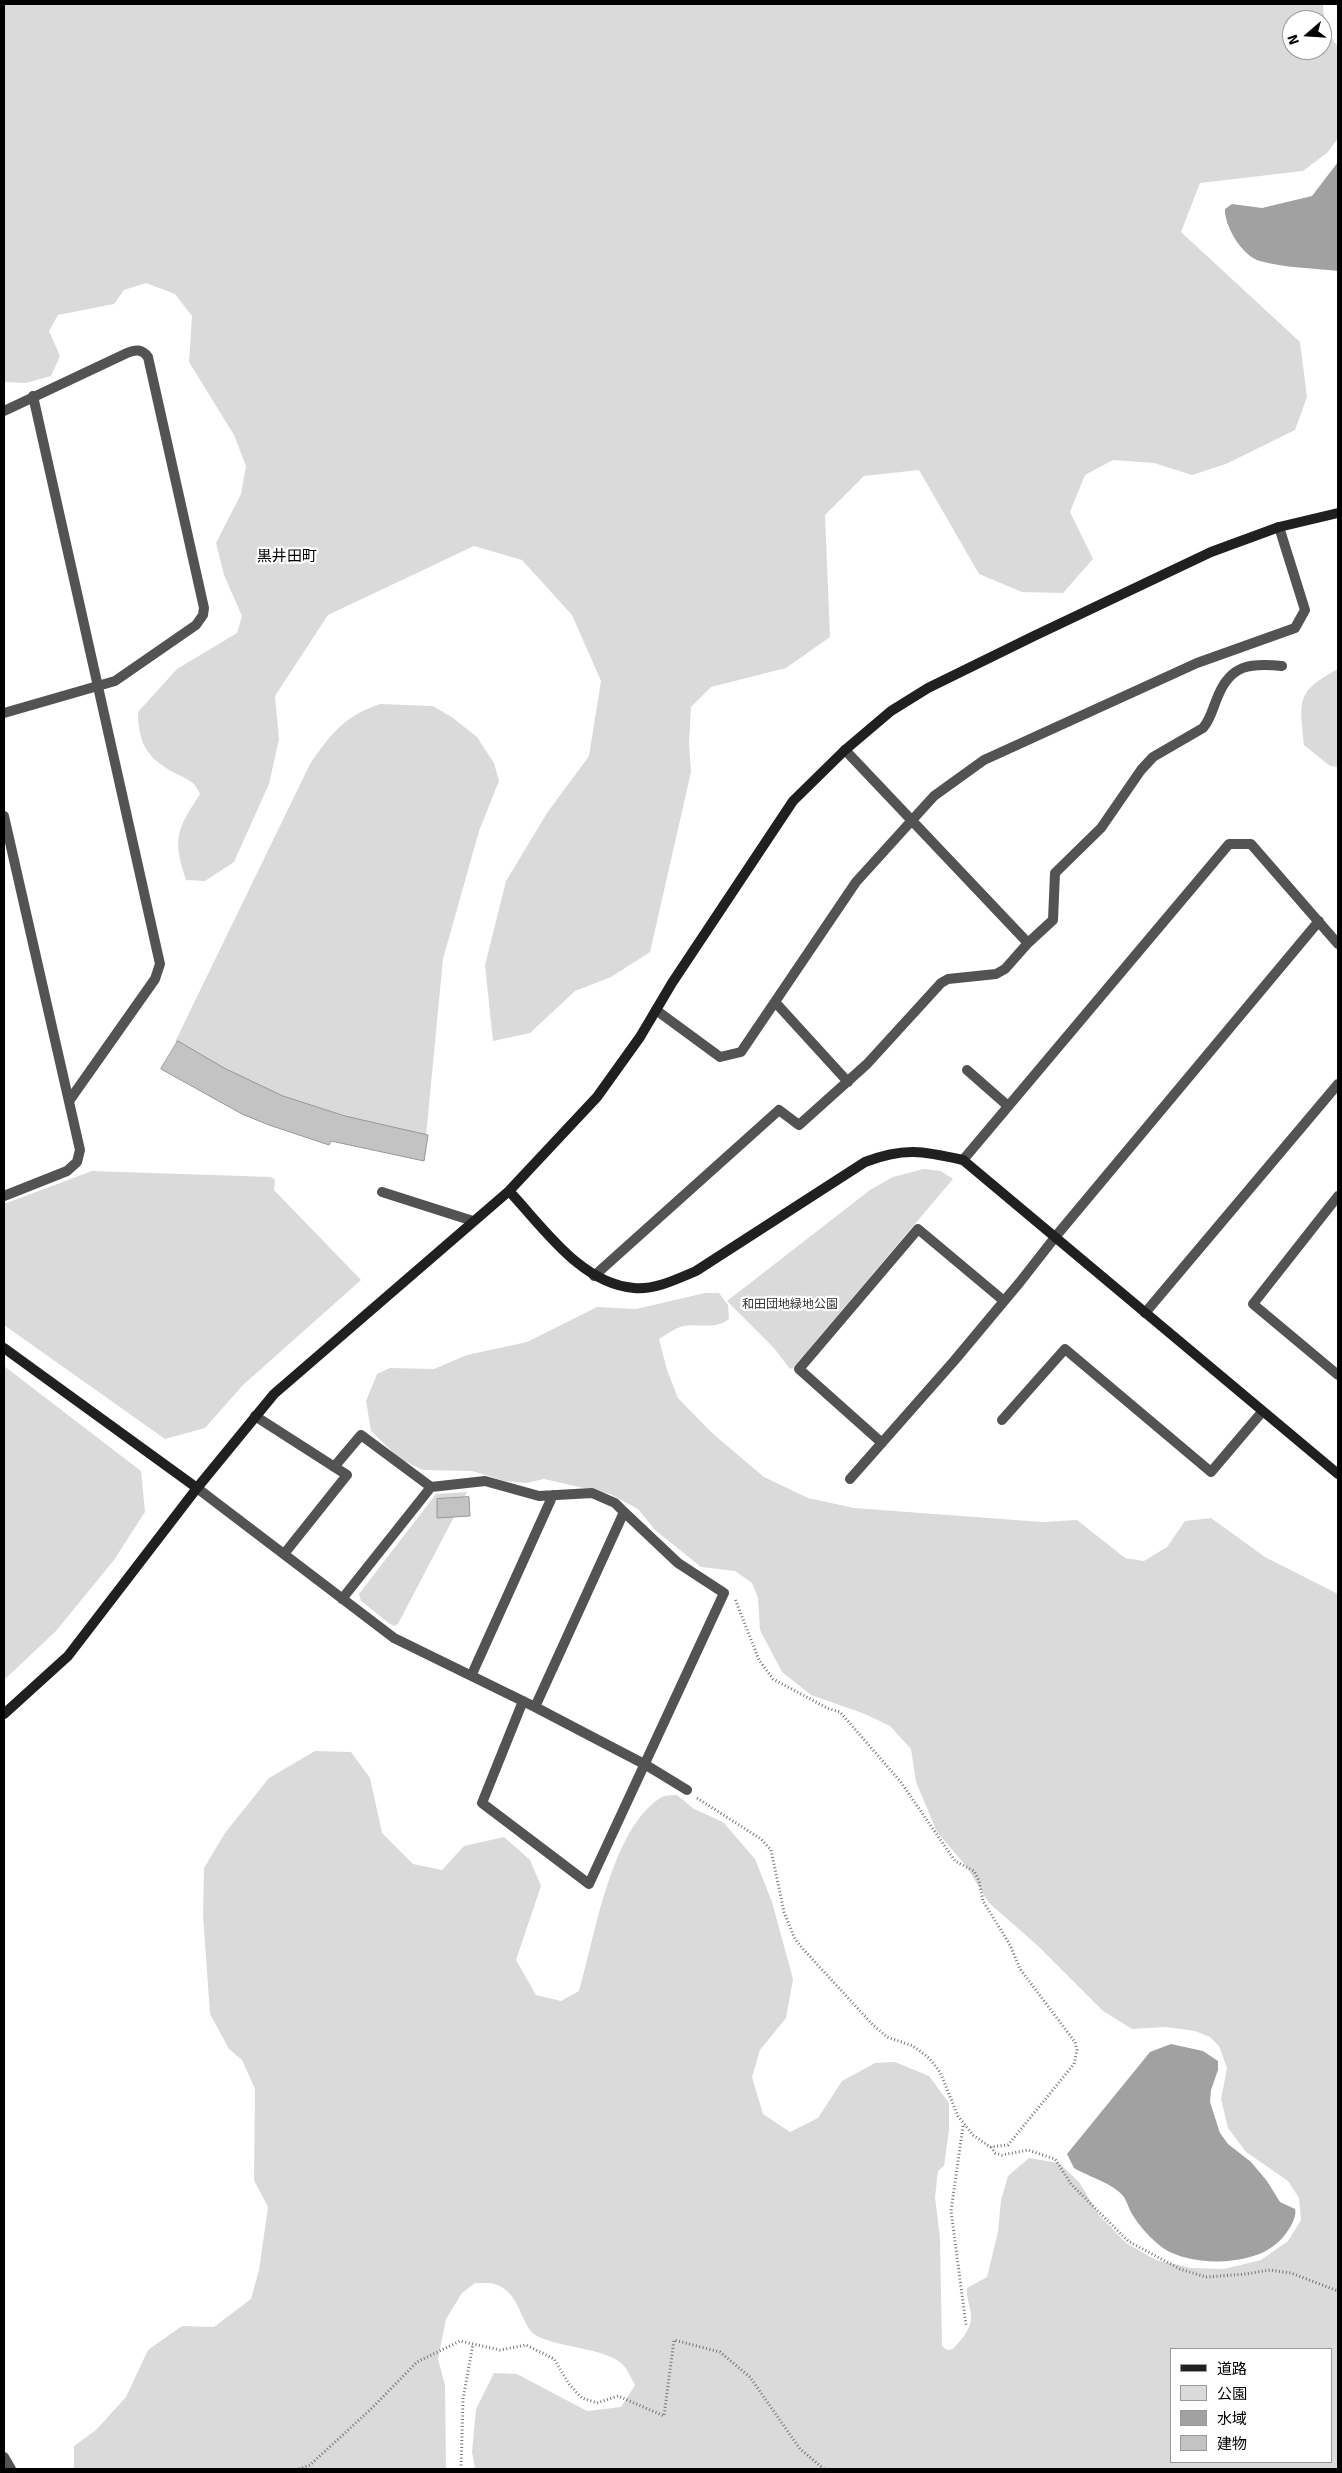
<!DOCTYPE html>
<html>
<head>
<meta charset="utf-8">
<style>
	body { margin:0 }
	#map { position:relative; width:1342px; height:2473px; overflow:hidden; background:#fff; font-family:Signika,"Noto Sans JP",sans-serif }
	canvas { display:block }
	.frame { position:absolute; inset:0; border:5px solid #000; pointer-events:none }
	.legend { position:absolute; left:1170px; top:2348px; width:162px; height:115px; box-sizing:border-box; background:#fff; border:1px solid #999; margin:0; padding:6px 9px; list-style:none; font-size:15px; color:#000 }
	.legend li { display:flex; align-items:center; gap:10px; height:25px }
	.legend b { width:25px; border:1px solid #999 }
	.north { position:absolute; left:1282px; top:10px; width:50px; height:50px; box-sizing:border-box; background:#fff; border:1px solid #999; border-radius:50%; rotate:251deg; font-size:14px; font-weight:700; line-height:20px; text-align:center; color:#000 }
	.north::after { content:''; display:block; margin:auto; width:18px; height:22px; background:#000; clip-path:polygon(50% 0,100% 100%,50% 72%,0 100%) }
</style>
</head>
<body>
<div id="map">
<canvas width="1342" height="2473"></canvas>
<div class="frame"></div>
<ul class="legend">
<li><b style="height:6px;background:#202020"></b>道路</li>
<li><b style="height:14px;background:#dadada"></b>公園</li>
<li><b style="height:14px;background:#a1a1a1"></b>水域</li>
<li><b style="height:14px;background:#c3c3c3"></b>建物</li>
</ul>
<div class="north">N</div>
</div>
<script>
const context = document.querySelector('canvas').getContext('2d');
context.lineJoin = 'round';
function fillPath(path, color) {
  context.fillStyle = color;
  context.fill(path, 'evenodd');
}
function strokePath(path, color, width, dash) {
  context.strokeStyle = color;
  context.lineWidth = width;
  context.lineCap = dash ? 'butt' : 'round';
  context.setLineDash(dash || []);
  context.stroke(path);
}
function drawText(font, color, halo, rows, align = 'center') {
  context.font = font + ' Signika,"Noto Sans JP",sans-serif';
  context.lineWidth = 4.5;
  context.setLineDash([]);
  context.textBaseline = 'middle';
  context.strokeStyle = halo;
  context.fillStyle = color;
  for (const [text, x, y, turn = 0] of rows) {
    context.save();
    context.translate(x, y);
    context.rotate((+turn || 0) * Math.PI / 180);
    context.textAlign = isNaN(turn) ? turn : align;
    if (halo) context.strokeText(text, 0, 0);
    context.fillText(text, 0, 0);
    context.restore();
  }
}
const green = new Path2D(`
	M 4,4 L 1323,4 L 1325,29 L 1338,47 L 1338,138 L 1328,152 L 1303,171 L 1200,183 L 1181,232 L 1300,342 L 1307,397 L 1295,430 L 1226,464 L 1192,475 L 1154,463 L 1113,460 L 1085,475 L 1070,512 L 1093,559 L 1063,593 L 1022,592 L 979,574 L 919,470 L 864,476 L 825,515 L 830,637 L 786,668 L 711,687 L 691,707 L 689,743 L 691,772 L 650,952 L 611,977 L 575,991 L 530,1033 L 493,1041 L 485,965 L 506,881 L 547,813 L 589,756 L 601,681 L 572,615 L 522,560 L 474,546 L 328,615 L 275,696 L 279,739 L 269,784 L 234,862 L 205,881 L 186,880 C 172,837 177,830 200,794 C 195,783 191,781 181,776 C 150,761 138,747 138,712 L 177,669 L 237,633 L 242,616 L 224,575 L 216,543 L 241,494 L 246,466 L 234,435 L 189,362 L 192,316 L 175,294 L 146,283 L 124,290 L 114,304 L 58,315 L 49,331 L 60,356 L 51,376 L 26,383 L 4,382 ZM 1292,20 L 1322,20 L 1322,50 L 1292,50 Z
	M 1338,669 L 1338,767 L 1330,766 L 1304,745 C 1300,700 1295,692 1338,669 Z
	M 380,704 L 433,706 L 453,718 L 477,737 L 494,763 L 499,781 L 479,831 L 443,959 L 426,1136 L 380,1127 L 266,1092 L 175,1042 L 310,764 C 331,733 345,716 380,704 Z
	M 924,1169 L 941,1171 L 953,1179 L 793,1368 L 790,1369 L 774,1348 L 727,1301 L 870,1190 L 893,1177 Z
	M 92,1171 L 271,1177 L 275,1180 L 274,1190 L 361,1280 L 243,1385 L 205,1428 L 165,1439 L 4,1325 L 4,1204 Z
	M 705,1293 L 719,1293 L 728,1305 L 729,1319 C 716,1330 699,1323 683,1326 C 674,1329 667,1334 659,1339 L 667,1370 L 678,1398 L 712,1433 L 764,1477 L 808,1498 L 854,1508 L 1042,1522 L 1077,1520 L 1125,1558 L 1144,1561 L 1167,1547 L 1185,1521 L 1211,1518 L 1265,1557 L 1338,1594 L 1338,2469 L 475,2469 L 472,2452 L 476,2409 L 494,2373 L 517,2374 L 587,2411 L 621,2407 L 635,2385 C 631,2378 627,2368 621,2363 C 603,2348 561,2348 537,2336 C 519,2326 522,2292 494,2284 C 489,2282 481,2284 475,2283 L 462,2293 L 446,2319 L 438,2359 L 445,2385 L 446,2469 L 74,2469 L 74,2446 L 96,2430 L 126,2397 L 148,2350 L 182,2326 L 214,2327 L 251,2299 L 259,2270 L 268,2207 L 254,2180 L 255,2089 L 242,2060 L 229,2049 L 210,2014 L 203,1915 L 204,1868 L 225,1833 L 269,1778 L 315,1751 L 351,1752 L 370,1778 L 382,1833 L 413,1864 L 442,1870 L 464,1846 L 504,1837 L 530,1860 L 541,1886 L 516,1960 L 536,1995 L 561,2001 L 579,1991 C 595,1937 611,1827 662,1797 C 666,1795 672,1795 677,1795 L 694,1809 L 723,1822 L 755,1859 L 772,1902 L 793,1979 L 786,2018 L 760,2050 L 752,2077 L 763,2114 L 790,2132 L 818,2118 L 842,2081 L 875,2063 L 895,2062 L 929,2076 L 949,2103 L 949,2130 L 944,2166 L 938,2171 L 935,2197 L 940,2238 L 942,2346 L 947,2350 L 953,2349 C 961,2340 971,2330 971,2317 C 971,2307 966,2299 967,2288 L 987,2277 L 998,2232 L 1001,2200 L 1008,2176 L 1029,2158 L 1059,2163 L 1079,2182 L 1099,2215 L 1126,2243 L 1156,2260 L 1191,2268 L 1224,2269 L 1261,2260 L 1288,2241 L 1301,2220 L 1299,2198 L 1288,2181 L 1246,2152 L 1228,2128 L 1221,2099 L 1227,2068 L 1219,2046 L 1210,2037 L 1195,2031 L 1166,2027 L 1132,2029 L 1103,2011 L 1037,1945 L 989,1903 L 966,1866 L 937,1832 L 916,1782 L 911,1749 L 890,1726 L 865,1714 L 811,1695 L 782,1672 L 760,1630 L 758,1598 L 752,1583 L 735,1571 L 701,1567 L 655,1530 L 638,1509 L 610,1494 L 544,1479 L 526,1483 L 505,1481 L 472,1471 L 423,1470 L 400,1459 L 371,1431 L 366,1401 L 377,1374 L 390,1368 L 434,1369 L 467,1355 L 527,1342 L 597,1307 L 636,1309 ZM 1171,2349 L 1331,2349 L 1331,2462 L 1171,2462 Z
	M 4,1366 L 141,1471 L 145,1512 L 114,1560 L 56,1631 L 4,1680 Z
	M 467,1492 L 398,1624 L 394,1626 L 390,1624 L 361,1601 L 359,1594 L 436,1494 Z`);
const water = new Path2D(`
	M 1338,162 L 1338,271 C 1313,268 1284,268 1260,261 C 1243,257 1224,226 1225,209 L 1232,204 L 1262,208 L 1312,196 Z
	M 1171,2044 L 1203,2051 L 1218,2061 L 1218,2070 L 1211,2090 L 1210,2102 L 1220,2133 L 1228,2144 L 1251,2162 L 1267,2181 L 1280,2202 L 1295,2209 C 1298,2219 1284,2238 1276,2244 C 1251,2266 1191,2267 1163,2248 C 1152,2240 1139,2226 1132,2214 C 1129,2209 1127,2202 1124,2197 C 1113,2183 1089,2177 1074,2168 L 1067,2154 L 1150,2052 Z`);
const building = new Path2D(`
	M 178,1041 L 224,1068 L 283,1096 L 345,1116 L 428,1135 L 424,1161 L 331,1141 L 329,1145 L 269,1125 L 242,1114 L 161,1069 Z
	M 469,1497 L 470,1516 L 437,1518 L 437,1499 Z`);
const path = new Path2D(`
	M 697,1798 L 761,1839 L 771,1850 L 784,1912 L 795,1939 L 803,1949 L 873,2025 L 887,2037 L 913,2046 L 929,2058 L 940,2072 L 958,2116 L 973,2135 L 990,2147 L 1008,2145 L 1074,2064 L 1077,2050 L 1075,2042 L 1020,1969 L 1010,1945 L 983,1901 L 979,1881 L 974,1871 L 955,1861 L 900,1781 L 840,1712 L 827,1708 L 773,1679 L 759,1660 L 735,1599
	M 963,2126 L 951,2211 L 966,2325
	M 991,2147 L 995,2153 L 1002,2155 L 1028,2150 L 1055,2159 L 1071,2184 L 1128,2241 L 1180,2269 L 1206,2277 L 1246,2274 L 1270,2270 L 1291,2273 L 1338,2291
	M 299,2469 L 310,2465 L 371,2409 L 417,2362 L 460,2341 L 500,2350 L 526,2345 L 554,2359 L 569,2384 L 582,2398 L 597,2403 L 618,2396 L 664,2416 L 674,2340 L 720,2352 L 750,2377 L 800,2449 L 824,2469
	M 461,2469 L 463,2399 L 473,2344`);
const lane = new Path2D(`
	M 1338,1196 L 1253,1304 L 1338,1375
	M 1002,1420 L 1065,1349 L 1211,1472 L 1262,1412`);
const street = new Path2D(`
	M 33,396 L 160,964 L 155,979 L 69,1101
	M 4,411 L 127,353 C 136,349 142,349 148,357 L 204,608 L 203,615 L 196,625 L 115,681 L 4,713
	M 845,750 L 1028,943
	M 4,816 L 80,1150 L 77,1162 L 67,1171 L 4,1196
	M 775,1002 L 848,1082
	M 656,1010 L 720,1057 L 741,1052 L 856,882 L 934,796 L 984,760 L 1197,663 L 1295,628 L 1305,610 L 1279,527
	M 967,1070 L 1008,1106
	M 963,1160 L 1229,844 L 1251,844 L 1338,944
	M 382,1192 L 473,1221
	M 594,1276 L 779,1110 L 799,1125 L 867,1064 L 941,983 L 948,979 L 996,974 L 1005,969 L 1028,943 L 1053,920 L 1055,873 L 1101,828 L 1141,770 L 1153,757 L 1203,728 C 1211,719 1213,707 1218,696 C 1231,664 1251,663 1282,666
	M 1145,1313 L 1338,1084
	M 255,1416 L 347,1475 L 284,1554
	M 882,1443 L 799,1369 L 918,1229 L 1004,1301
	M 334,1467 L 361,1435 L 431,1487 L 485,1481 L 539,1496 L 592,1493 L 615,1503 L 624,1512 L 535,1707
	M 850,1479 L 954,1361 L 1020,1282 L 1056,1236 L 1319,921
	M 197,1488 L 394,1638 L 535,1707 L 646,1765 L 687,1790
	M 342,1599 L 431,1487
	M 472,1674 L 553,1495
	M 523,1701 L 482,1803 L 589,1884 L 724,1593 L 678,1563 L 624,1512
	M 4,2457 L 11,2469`);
const secondary = new Path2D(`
	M 509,1191 C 543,1227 581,1284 634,1288 C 655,1290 677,1279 696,1271 L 865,1162 C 904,1147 923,1151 963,1160 L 1338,1474
	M 4,1348 L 197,1488
	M 4,1714 L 68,1656 L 197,1488 L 274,1394 L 509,1191 L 597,1097 L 640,1037 L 672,983 L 793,801 L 845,750 L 891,711 L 928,688 L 1034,636 L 1211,552 L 1279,527 L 1338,513`);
const parkNames = [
	["和田団地緑地公園",790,1305]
];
const quarterNames = [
	["黒井田町",287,557]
];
fillPath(green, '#dadada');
fillPath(water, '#a1a1a1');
fillPath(building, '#c3c3c3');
strokePath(building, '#979797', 1);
strokePath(path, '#757575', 3, [1, 2.5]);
strokePath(lane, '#535353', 10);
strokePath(street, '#535353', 10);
strokePath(secondary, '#202020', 10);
drawText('12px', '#313131', '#fff', parkNames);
drawText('15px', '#000', '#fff', quarterNames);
</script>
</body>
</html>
